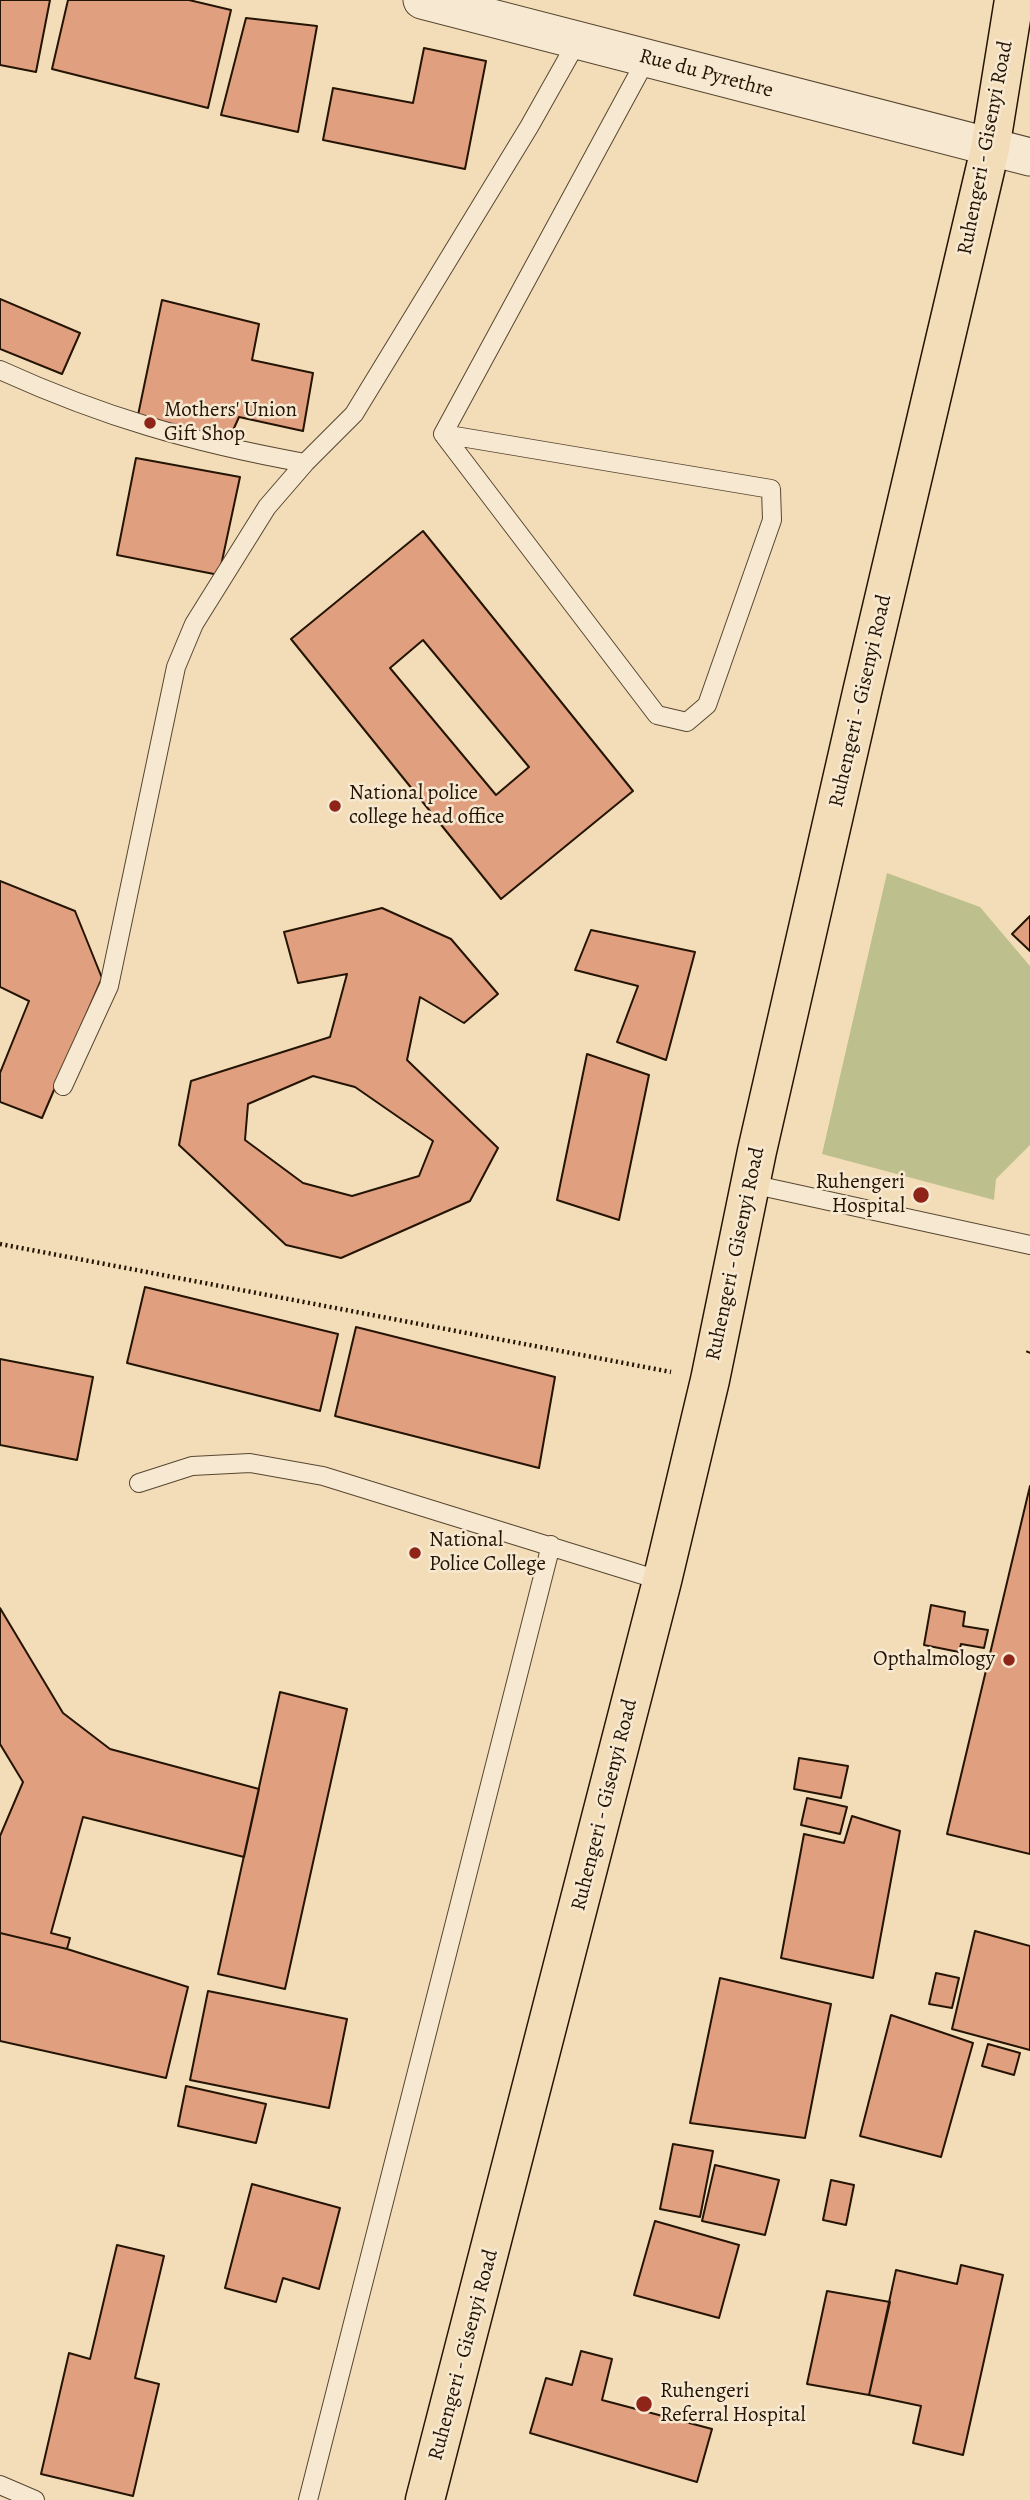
<!DOCTYPE html>
<html>
<head>
<meta charset="utf-8">
<style>
	body { margin:0 }
	canvas { display:block; background:#f3ddb8 }
</style>
</head>
<body>
<canvas width="1030" height="2500"></canvas>
<script>
const context = document.querySelector('canvas').getContext('2d');
context.lineJoin = 'round';
function fillPath(path, color) {
  context.fillStyle = color;
  context.fill(path, 'evenodd');
}
function strokePath(path, color, width, dash) {
  context.strokeStyle = color;
  context.lineWidth = width;
  context.lineCap = dash ? 'butt' : 'round';
  context.setLineDash(dash || []);
  context.stroke(path);
}
function drawText(font, color, halo, rows, align = 'center') {
  context.font = font + ' Alegreya,serif';
  context.lineWidth = 5;
  context.setLineDash([]);
  context.textBaseline = 'middle';
  context.strokeStyle = halo;
  context.fillStyle = color;
  for (const [text, x, y, turn = 0] of rows) {
    context.save();
    context.translate(x, y);
    context.rotate((+turn || 0) * Math.PI / 180);
    context.textAlign = isNaN(turn) ? turn : align;
    if (halo) context.strokeText(text, 0, 0);
    context.fillText(text, 0, 0);
    context.restore();
  }
}
const green = new Path2D(`
	M 887,873 L 980,907 L 1030,966 L 1030,1145 L 996,1179 L 994,1200 L 822,1154 Z`);
const building = new Path2D(`
	M 0,0 L 50,0 L 36,72 L 0,65 Z
	M 68,0 L 189,0 L 231,10 L 208,108 L 52,69 Z
	M 246,18 L 317,26 L 298,132 L 221,115 Z
	M 424,48 L 486,61 L 465,169 L 323,140 L 333,88 L 413,103 Z
	M 0,299 L 80,333 L 62,374 L 0,349 Z
	M 162,300 L 259,324 L 252,360 L 313,373 L 303,431 L 239,417 L 226,446 L 137,420 Z
	M 136,458 L 240,477 L 219,575 L 117,555 Z
	M 423,531 L 633,791 L 501,899 L 291,639 ZM 423,640 L 529,767 L 496,795 L 390,668 Z
	M 0,881 L 75,911 L 102,978 L 42,1118 L 0,1102 L 0,1073 L 29,1001 L 0,987 Z
	M 382,908 L 451,939 L 498,994 L 464,1023 L 420,997 L 407,1060 L 498,1148 L 470,1201 L 341,1258 L 286,1245 L 179,1145 L 191,1081 L 330,1037 L 347,974 L 298,983 L 284,932 ZM 313,1076 L 355,1087 L 433,1141 L 419,1176 L 352,1196 L 303,1183 L 245,1140 L 248,1104 Z
	M 1030,916 L 1030,951 L 1012,934 Z
	M 591,930 L 695,952 L 666,1060 L 617,1042 L 638,986 L 575,970 Z
	M 587,1054 L 649,1075 L 619,1220 L 557,1200 Z
	M 145,1287 L 338,1334 L 320,1411 L 127,1363 Z
	M 356,1327 L 555,1377 L 539,1468 L 335,1416 Z
	M 0,1359 L 93,1377 L 77,1460 L 0,1445 Z
	M 1030,1486 L 1030,1854 L 947,1834 Z
	M 931,1605 L 965,1612 L 963,1626 L 988,1630 L 984,1648 L 961,1644 L 959,1652 L 924,1645 Z
	M 0,1608 L 63,1713 L 110,1749 L 259,1789 L 244,1857 L 83,1817 L 51,1933 L 70,1938 L 67,1949 L 0,1933 L 0,1836 L 23,1782 L 0,1744 Z
	M 280,1692 L 347,1709 L 285,1989 L 218,1974 Z
	M 799,1758 L 848,1766 L 841,1798 L 794,1789 Z
	M 807,1798 L 847,1807 L 840,1834 L 801,1825 Z
	M 852,1816 L 900,1831 L 873,1978 L 781,1958 L 804,1834 L 844,1843 Z
	M 975,1931 L 1030,1946 L 1030,2050 L 952,2029 Z
	M 0,1933 L 67,1949 L 188,1987 L 166,2078 L 0,2041 Z
	M 936,1973 L 959,1978 L 952,2008 L 929,2004 Z
	M 720,1978 L 831,2004 L 805,2138 L 690,2123 Z
	M 208,1991 L 347,2019 L 329,2108 L 190,2080 Z
	M 891,2015 L 973,2043 L 941,2157 L 860,2136 Z
	M 988,2044 L 1020,2053 L 1014,2075 L 982,2066 Z
	M 186,2086 L 266,2104 L 256,2143 L 178,2126 Z
	M 673,2144 L 713,2151 L 700,2217 L 660,2209 Z
	M 715,2165 L 779,2180 L 765,2235 L 702,2221 Z
	M 831,2180 L 854,2185 L 846,2225 L 823,2220 Z
	M 252,2184 L 340,2208 L 319,2289 L 283,2278 L 276,2302 L 225,2288 Z
	M 655,2221 L 739,2245 L 719,2318 L 634,2295 Z
	M 117,2245 L 164,2256 L 135,2378 L 159,2384 L 133,2496 L 41,2474 L 69,2353 L 90,2359 Z
	M 961,2265 L 1003,2275 L 963,2455 L 913,2443 L 921,2406 L 869,2395 L 896,2270 L 957,2284 Z
	M 827,2291 L 890,2302 L 869,2395 L 807,2384 Z
	M 581,2351 L 612,2359 L 602,2400 L 712,2429 L 697,2482 L 530,2433 L 546,2378 L 572,2385 Z`);
const path = new Path2D(`
	M 0,1244 L 671,1372
	M 1028,1353 L 1030,1348`);
const service = new Path2D(`
	M 0,370 C 103,417 194,443 305,463
	M 443,434 L 771,489 L 772,520 L 707,705 L 687,722 L 657,715 Z
	M 443,434 L 647,58
	M 63,1086 L 109,986 L 176,667 L 194,624 L 267,507 L 305,463 L 354,414 L 529,127 L 578,40
	M 751,1184 L 1030,1245
	M 139,1483 L 192,1466 L 250,1463 L 323,1476 L 662,1581
	M 0,2485 L 35,2500
	M 308,2500 L 551,1545`);
const minor = new Path2D(`
	M 422,0 L 1030,157`);
const trunk = new Path2D(`
	M 425,2500 L 662,1581 L 710,1380 L 757,1151 L 863,688 L 990,149 L 1014,0`);
const markers = [
	[150,423,7,"#8f2418"],
	[335,806,7,"#8f2418"],
	[921,1195,9,"#8f2418"],
	[415,1553,7,"#8f2418"],
	[1009,1660,7,"#8f2418"],
	[644,2404,9,"#8f2418"]
];
const streetNames = [
	["Rue du Pyrethre",706,74,15],
	["Ruhengeri - Gisenyi Road",986,148,-79],
	["Ruhengeri - Gisenyi Road",861,701,-77],
	["Ruhengeri - Gisenyi Road",736,1254,-78],
	["Ruhengeri - Gisenyi Road",605,1805,-76],
	["Ruhengeri - Gisenyi Road",464,2355,-75]
];
const poiNames = [
	["Mothers' Union",164,411],
	["Gift Shop",164,435],
	["National police",349,794],
	["college head office",349,818],
	["Ruhengeri",905,1183,"right"],
	["Hospital",905,1207,"right"],
	["National",429,1541],
	["Police College",429,1565],
	["Opthalmology",995,1660,"right"],
	["Ruhengeri",660,2392],
	["Referral Hospital",660,2416]
];
fillPath(green, '#bdc08d');
fillPath(building, '#e09f7f');
strokePath(building, '#241403', 2);
strokePath(service, '#584630', 20);
strokePath(minor, '#584630', 39);
strokePath(trunk, '#241403', 41);
strokePath(path, '#241403', 4.5, [2, 3.5]);
strokePath(service, '#f7e9d1', 18);
strokePath(minor, '#f7e9d1', 37);
strokePath(trunk, '#f3ddb8', 38);
for (const [x, y, r, color] of markers) {
  const dot = new Path2D();
  dot.arc(x, y, r, 0, 2 * Math.PI);
  context.fillStyle = color;
  context.fill(dot);
  strokePath(dot, '#f7e9d1', 2.5);
}
drawText('21px', '#241403', '#f7e9d1', streetNames);
drawText('21px', '#241403', '#f7e9d1', poiNames, 'left');
</script>
</body>
</html>
